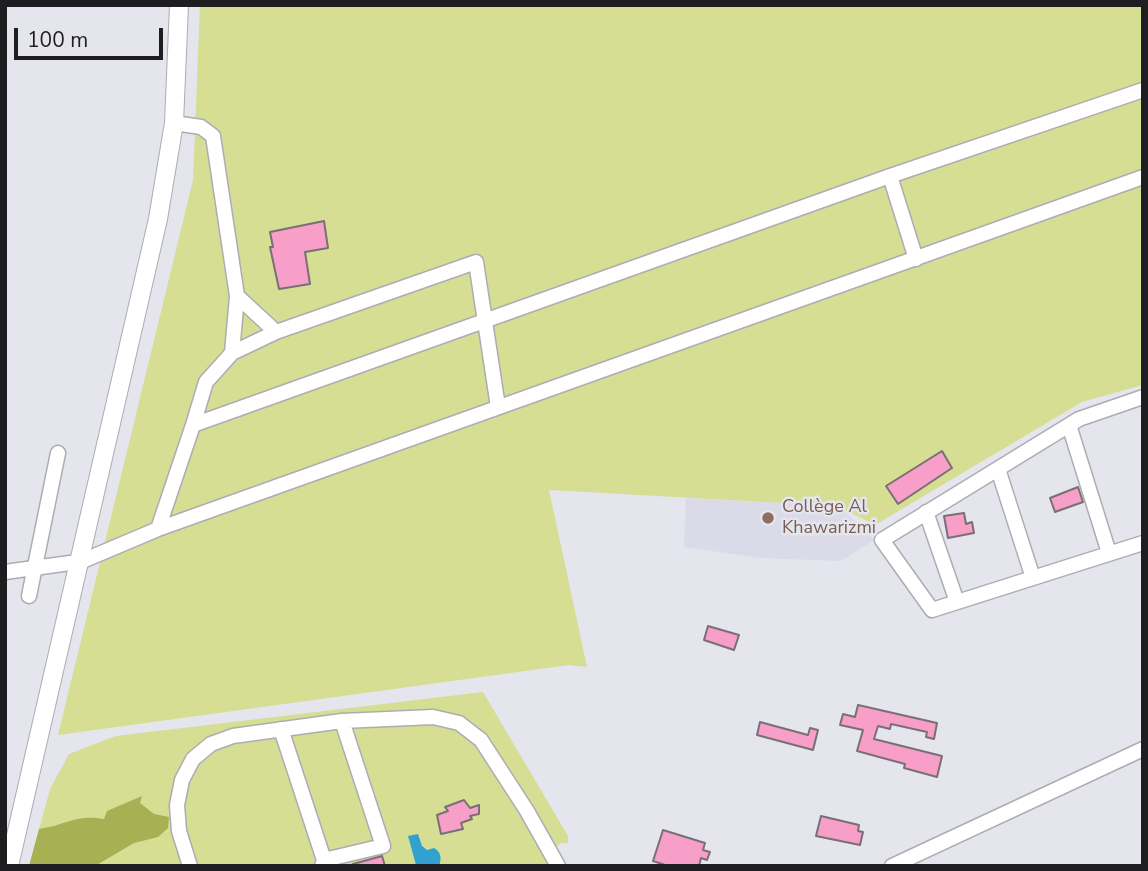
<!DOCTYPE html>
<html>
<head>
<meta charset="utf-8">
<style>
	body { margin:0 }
	#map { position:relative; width:1148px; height:871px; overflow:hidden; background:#e5e5ed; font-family:"Nunito Sans",sans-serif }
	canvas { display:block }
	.frame { position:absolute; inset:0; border:7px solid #1e1e21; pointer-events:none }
	.scale { position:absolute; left:14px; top:28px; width:149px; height:32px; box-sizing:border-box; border:4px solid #1e1e21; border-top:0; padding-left:9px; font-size:21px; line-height:24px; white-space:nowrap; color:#1e1e21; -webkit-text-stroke:5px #e5e5ed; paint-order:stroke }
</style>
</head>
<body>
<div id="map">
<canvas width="1148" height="871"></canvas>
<div class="frame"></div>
<div class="scale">100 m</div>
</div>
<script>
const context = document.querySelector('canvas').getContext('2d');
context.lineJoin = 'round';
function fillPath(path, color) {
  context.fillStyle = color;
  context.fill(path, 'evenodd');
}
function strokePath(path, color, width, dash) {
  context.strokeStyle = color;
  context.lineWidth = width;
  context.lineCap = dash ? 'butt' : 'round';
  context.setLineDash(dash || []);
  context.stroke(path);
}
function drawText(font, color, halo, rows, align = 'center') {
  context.font = font + ' "Nunito Sans",sans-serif';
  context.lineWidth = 5;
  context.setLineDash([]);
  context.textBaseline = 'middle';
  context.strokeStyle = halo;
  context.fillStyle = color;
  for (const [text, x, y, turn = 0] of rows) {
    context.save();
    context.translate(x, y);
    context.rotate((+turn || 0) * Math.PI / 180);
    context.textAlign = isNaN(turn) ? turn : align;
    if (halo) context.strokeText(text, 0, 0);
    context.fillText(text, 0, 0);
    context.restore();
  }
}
const built = new Path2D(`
	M 686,498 L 837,506 L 866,530 L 874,540 L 841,561 L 760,558 L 684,547 Z`);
const green = new Path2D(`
	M 200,5 L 1143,5 L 1143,385 L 1082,402 L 875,525 L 837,506 L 549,490 L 587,667 L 569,665 L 58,735 L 193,180 Z
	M 483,692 L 568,836 L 568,843 L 561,843 L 551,851 L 559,866 L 29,866 L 50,789 L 69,754 L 116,736 Z`);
const forest = new Path2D(`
	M 142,796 L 140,803 L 154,814 L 169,817 L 168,828 L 158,837 L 134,843 L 95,866 L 29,866 L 39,829 C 66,825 76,814 104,819 L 107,811 Z`);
const water = new Path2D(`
	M 418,834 L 422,846 L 427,850 L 434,848 C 441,852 442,858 439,866 L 416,865 L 408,836 Z`);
const building = new Path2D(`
	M 324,221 L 328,248 L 305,252 L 310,284 L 279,289 L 270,247 L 273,247 L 270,232 Z
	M 942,451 L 952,468 L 898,504 L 886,486 Z
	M 1078,487 L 1083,502 L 1055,512 L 1050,498 Z
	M 964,513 L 966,524 L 972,522 L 974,533 L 948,538 L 944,516 Z
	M 708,626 L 739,635 L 734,650 L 704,640 Z
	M 858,705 L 937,723 L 934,739 L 926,737 L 927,732 L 891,724 L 890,729 L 878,726 L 874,739 L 942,756 L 937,777 L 904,768 L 905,764 L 857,751 L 863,730 L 840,725 L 843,714 L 855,717 Z
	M 760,722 L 808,735 L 810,728 L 818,730 L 813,750 L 757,735 Z
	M 464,800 L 470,808 L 479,805 L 479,814 L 470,816 L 472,819 L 461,823 L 463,829 L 441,834 L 437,815 L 448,811 L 445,807 Z
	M 821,816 L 859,825 L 858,831 L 863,832 L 860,845 L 816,836 Z
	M 663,830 L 705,843 L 703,850 L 710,852 L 707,860 L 701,858 L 699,866 L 668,866 L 653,861 Z
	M 382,856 L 385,866 L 353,866 L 353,864 Z`);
const minor = new Path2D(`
	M 174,123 L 201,127 L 213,136 L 237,296 L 232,353
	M 890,176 L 916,259
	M 237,296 L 276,332
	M 1143,397 L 1079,419 L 882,540 L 932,610 L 1143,543
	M 193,425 L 206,382 L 232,353 L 276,332 L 476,262 L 498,407
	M 1069,425 L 1109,553
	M 998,469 L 1033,578
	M 926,512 L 957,602
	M 158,529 L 193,425 L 890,176 L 1143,90
	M 80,562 L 158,529 L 1143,177
	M 5,572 L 70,563
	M 29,596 L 58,453
	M 281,729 L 324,860
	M 190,866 L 179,831 L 177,805 L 182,780 L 193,759 L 211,744 L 233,736 L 342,721 L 433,717 L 459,723 L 481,740 L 527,811 L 558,866
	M 322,866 L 324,860 L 383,846 L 342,721
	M 892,866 L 1143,749`);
const major = new Path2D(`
	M 9,866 L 158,219 L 174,123 L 179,5`);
const markers = [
	[768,518,7,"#8d6e63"]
];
const educationNames = [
	["Collège Al",782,508],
	["Khawarizmi",782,529]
];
fillPath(built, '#dbdae9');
fillPath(green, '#d5de93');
fillPath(forest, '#a7b053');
fillPath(water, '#31a1cf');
fillPath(building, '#f79ec9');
strokePath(building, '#787073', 2);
strokePath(minor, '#adacb4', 17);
strokePath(major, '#adacb4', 20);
strokePath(minor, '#fff', 14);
strokePath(major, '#fff', 18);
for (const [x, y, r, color] of markers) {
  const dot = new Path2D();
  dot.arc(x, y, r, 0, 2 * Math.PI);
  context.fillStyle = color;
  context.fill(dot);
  strokePath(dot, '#e5e5ed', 2.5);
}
drawText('18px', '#785e54', '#e5e5ed', educationNames, 'left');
</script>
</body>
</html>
